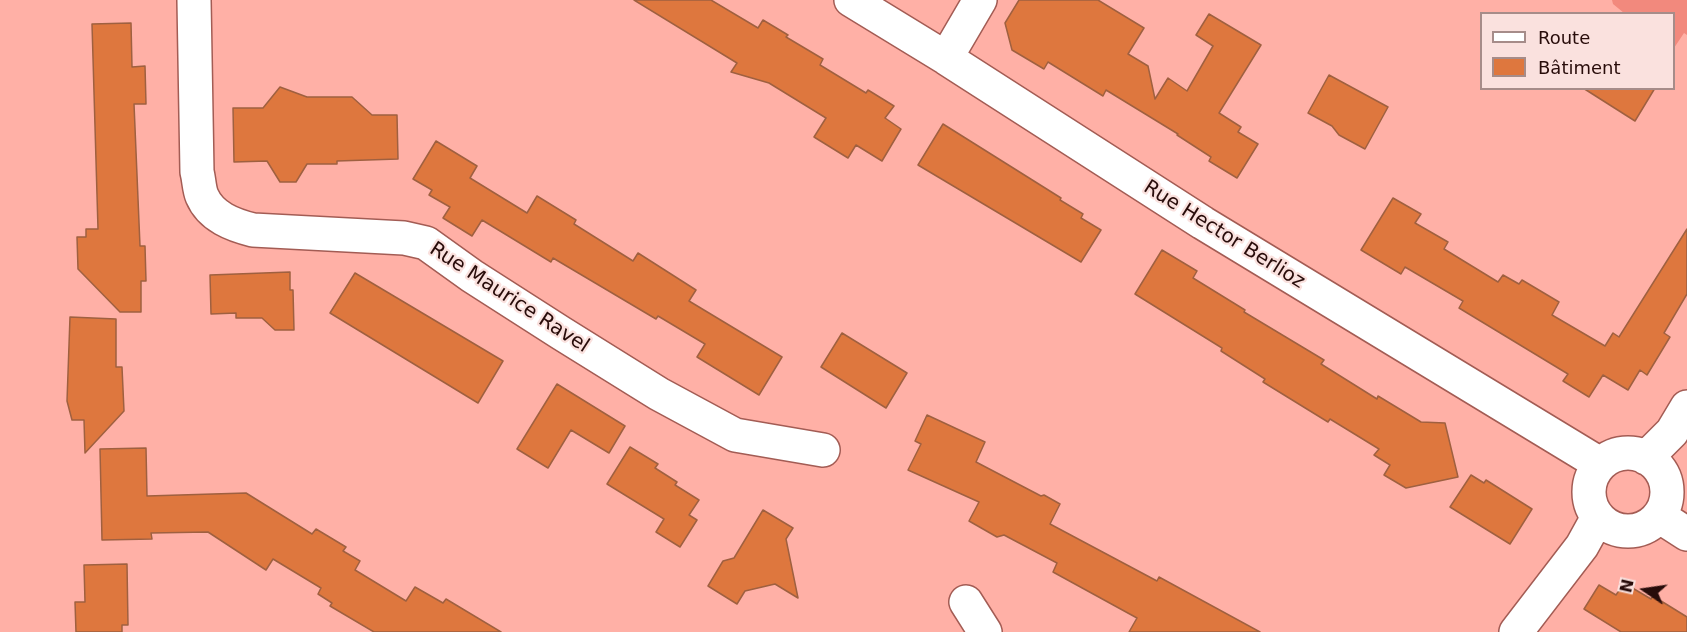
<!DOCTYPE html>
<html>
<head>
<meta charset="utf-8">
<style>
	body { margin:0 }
	#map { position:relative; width:1687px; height:632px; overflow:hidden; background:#ffb0a6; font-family:"DejaVu Sans",sans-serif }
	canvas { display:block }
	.legend { position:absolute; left:1480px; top:12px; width:195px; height:78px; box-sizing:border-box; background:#fae1de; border:2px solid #a68c89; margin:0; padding:8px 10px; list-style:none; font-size:18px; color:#280c0a }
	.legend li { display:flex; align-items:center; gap:12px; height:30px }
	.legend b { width:30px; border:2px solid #a68c89 }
	.north { position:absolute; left:1615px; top:560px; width:60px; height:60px; -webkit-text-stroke:4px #fae1de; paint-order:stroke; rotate:283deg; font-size:16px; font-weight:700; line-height:24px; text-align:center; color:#280c0a }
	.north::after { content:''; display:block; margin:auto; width:21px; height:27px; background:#280c0a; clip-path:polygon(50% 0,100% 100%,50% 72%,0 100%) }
</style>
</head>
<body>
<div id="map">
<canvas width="1687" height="632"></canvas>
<ul class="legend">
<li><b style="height:8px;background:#fff"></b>Route</li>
<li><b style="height:16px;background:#de773e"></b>Bâtiment</li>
</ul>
<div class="north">N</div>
</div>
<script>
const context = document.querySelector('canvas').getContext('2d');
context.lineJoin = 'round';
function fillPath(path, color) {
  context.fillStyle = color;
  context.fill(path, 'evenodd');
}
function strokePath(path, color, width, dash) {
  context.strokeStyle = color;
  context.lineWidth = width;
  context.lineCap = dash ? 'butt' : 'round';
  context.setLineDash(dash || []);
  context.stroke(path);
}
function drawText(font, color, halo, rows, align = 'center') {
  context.font = font + ' "DejaVu Sans",sans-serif';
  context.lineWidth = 4.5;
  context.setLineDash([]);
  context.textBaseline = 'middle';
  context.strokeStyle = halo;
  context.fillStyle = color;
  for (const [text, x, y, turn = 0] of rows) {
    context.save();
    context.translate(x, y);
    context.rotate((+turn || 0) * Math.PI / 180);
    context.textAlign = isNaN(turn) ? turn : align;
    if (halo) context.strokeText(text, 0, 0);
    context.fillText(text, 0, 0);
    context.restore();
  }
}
const green = new Path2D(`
	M 1612,0 L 1687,0 L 1687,35 L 1684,33 L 1674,48 L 1674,14 L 1624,13 L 1613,4 Z`);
const building = new Path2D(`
	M 634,0 L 711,0 L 758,28 L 763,20 L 788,35 L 786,37 L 823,59 L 820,65 L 866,93 L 868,90 L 894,106 L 885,118 L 901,129 L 882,161 L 856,145 L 848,158 L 814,137 L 826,118 L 769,83 L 731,72 L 737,63 Z
	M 1019,0 L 1098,0 L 1144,28 L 1128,54 L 1148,66 L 1155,99 L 1168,78 L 1187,91 L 1213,46 L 1196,35 L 1209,14 L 1261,45 L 1219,113 L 1241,127 L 1238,132 L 1258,144 L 1237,178 L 1209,161 L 1211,157 L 1177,135 L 1178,134 L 1106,90 L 1103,96 L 1048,62 L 1044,69 L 1012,50 L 1005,23 Z
	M 131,23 L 132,67 L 145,66 L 146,104 L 134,104 L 140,246 L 145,246 L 146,281 L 141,281 L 141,312 L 120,312 L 78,269 L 77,237 L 86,237 L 86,229 L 98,229 L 92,24 Z
	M 1329,75 L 1388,107 L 1365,149 L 1339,135 L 1332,126 L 1308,113 Z
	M 280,87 L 307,97 L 352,97 L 372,115 L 397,115 L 398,159 L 337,161 L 337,164 L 307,164 L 296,182 L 280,182 L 267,161 L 234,162 L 233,108 L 263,108 Z
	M 1583,88 L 1655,88 L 1635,121 Z
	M 943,124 L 1061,198 L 1060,200 L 1083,214 L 1081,218 L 1101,230 L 1081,262 L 918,165 Z
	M 436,141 L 477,166 L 470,178 L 527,213 L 537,196 L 576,220 L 574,224 L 633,261 L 638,253 L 696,290 L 689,301 L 782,357 L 759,395 L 697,357 L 705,344 L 658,316 L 656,319 L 553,258 L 551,262 L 482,220 L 472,236 L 443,218 L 450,207 L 429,195 L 432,190 L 413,179 Z
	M 1393,198 L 1421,214 L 1415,223 L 1448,242 L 1444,249 L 1498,282 L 1503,275 L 1519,284 L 1522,280 L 1559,302 L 1552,315 L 1605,346 L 1613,333 L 1619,337 L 1687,229 L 1687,294 L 1664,333 L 1670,337 L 1647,375 L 1640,370 L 1628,390 L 1603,375 L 1589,397 L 1563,381 L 1568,374 L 1459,308 L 1463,301 L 1405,267 L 1401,274 L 1361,250 Z
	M 1162,250 L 1197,271 L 1193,278 L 1245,310 L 1244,312 L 1324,360 L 1321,364 L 1377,399 L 1378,396 L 1421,422 L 1445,423 L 1458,477 L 1406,488 L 1384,475 L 1390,465 L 1374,455 L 1379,449 L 1330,419 L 1328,422 L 1263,382 L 1265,379 L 1221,351 L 1222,348 L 1135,294 Z
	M 290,272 L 290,290 L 293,290 L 294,330 L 275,330 L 262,318 L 236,318 L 236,313 L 211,314 L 210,275 Z
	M 355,273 L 503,361 L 478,403 L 330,313 Z
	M 70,317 L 116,319 L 116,367 L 122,367 L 124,411 L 85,453 L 84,420 L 72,420 L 67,401 Z
	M 842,333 L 907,373 L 886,408 L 821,367 Z
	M 557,384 L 625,426 L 609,453 L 571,430 L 548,468 L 517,449 Z
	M 927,415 L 985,442 L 976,462 L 1041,496 L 1044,495 L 1060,504 L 1050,524 L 1157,581 L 1159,577 L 1260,632 L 1129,632 L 1137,618 L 1053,572 L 1057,563 L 1004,535 L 997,537 L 969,521 L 979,502 L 908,470 L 921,444 L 915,441 Z
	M 630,447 L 658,464 L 655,468 L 677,482 L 675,485 L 699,500 L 689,515 L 697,520 L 680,547 L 656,532 L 664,519 L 607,484 Z
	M 146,448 L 147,496 L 246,493 L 312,534 L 316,529 L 346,547 L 343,551 L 360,561 L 355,570 L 406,601 L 415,587 L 443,603 L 446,599 L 501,632 L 374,632 L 330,606 L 332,603 L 318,594 L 321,588 L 273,559 L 266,570 L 208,532 L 151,533 L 152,539 L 102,540 L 100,449 Z
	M 1471,475 L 1484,483 L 1486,480 L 1532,509 L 1510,544 L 1450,507 Z
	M 763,510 L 793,528 L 786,539 L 798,598 L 775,584 L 745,591 L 737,604 L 708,586 L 723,561 L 734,558 Z
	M 127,564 L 128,625 L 122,625 L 122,632 L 76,632 L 75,602 L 85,602 L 84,565 Z
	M 1624,583 L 1651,599 L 1653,596 L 1687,617 L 1687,632 L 1621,632 L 1584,609 L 1599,585 L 1616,595 Z`);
const minor = new Path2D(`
	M 194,0 L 197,172 C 199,179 199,189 202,196 C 211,217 233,225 253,230 L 404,238 L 426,243 L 472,276 L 561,333 L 659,394 L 735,435 L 823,450
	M 851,0 L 946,58 L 1203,223 L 1600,464
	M 946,58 L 980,0
	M1589 492a39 39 0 1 1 78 0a39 39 0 1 1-78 0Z
	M 1646,458 L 1672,432 L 1687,407
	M 1659,516 L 1687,534
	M 966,602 L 985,632
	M 1516,632 L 1582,546 L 1598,517`);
const streetNames = [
	["Rue Hector Berlioz",1224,235,32],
	["Rue Maurice Ravel",509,298,33]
];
fillPath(green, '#f2897d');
fillPath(building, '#de773e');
strokePath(building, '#9f6040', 1.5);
strokePath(minor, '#a35c54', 36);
strokePath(minor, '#fff', 33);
drawText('20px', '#280c0a', '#fae1de', streetNames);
</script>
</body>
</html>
